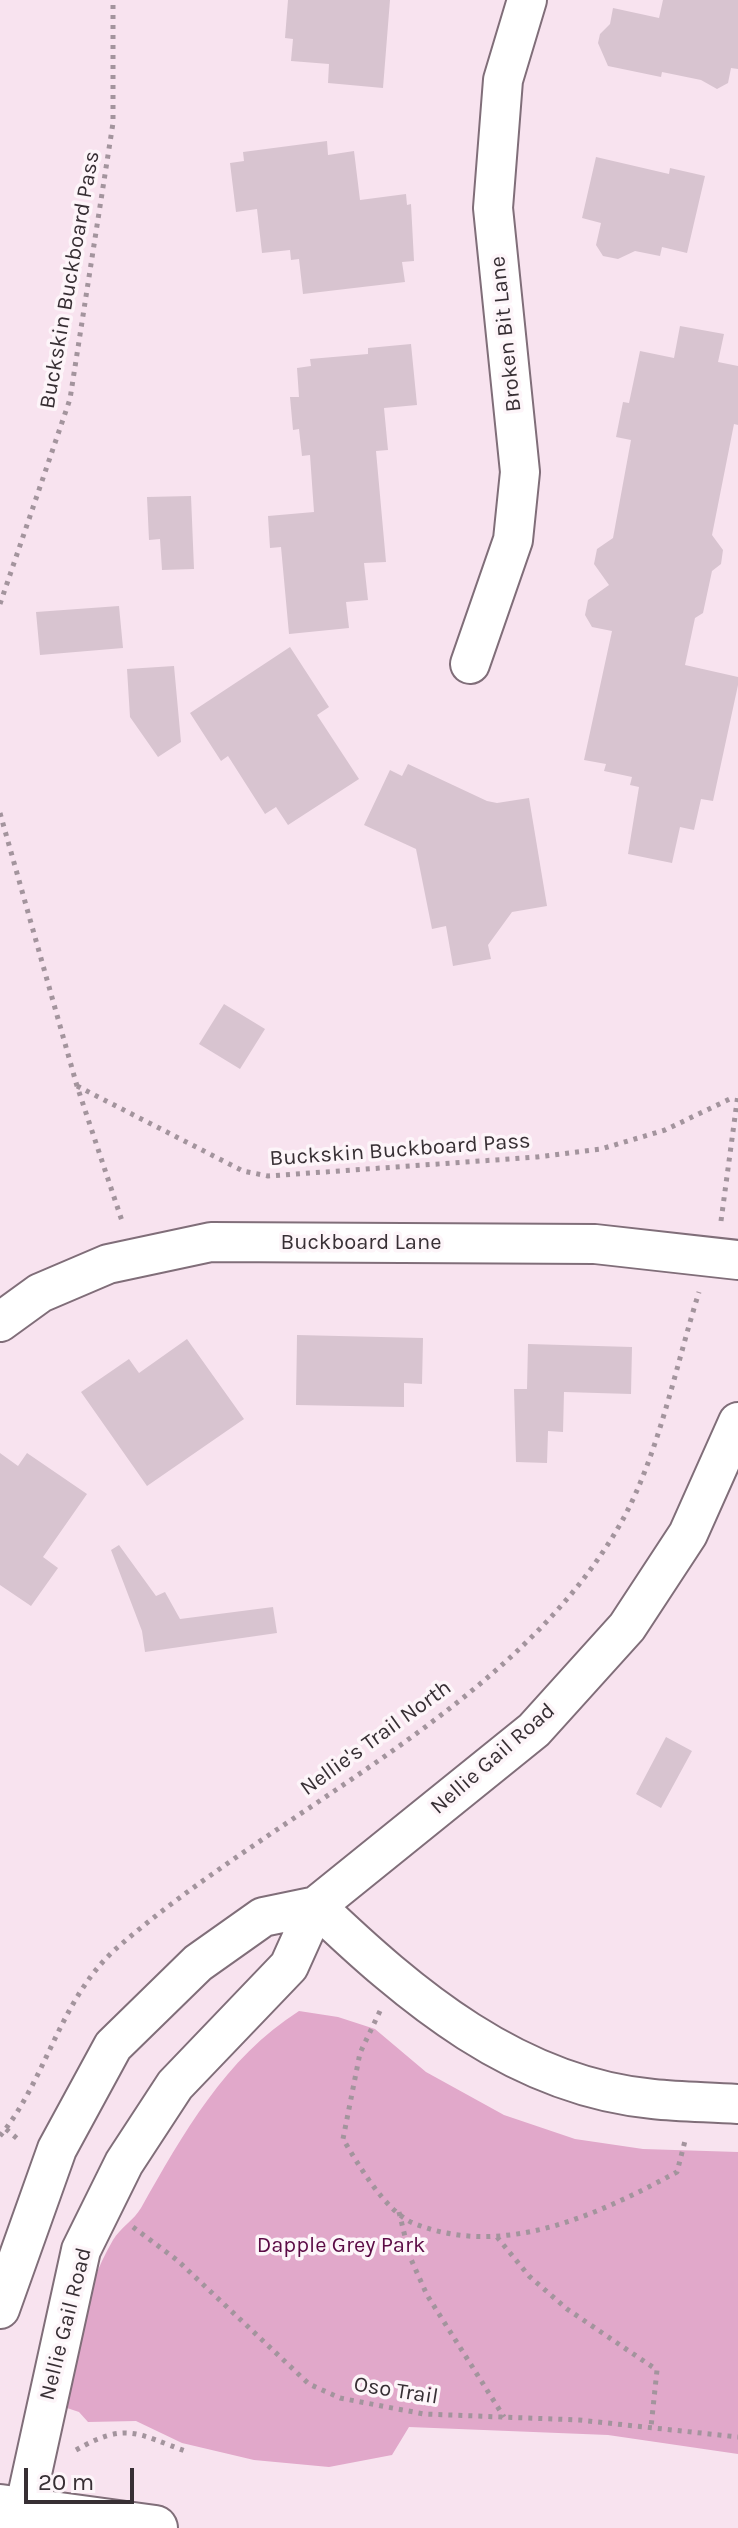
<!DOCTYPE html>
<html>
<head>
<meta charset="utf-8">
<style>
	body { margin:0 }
	#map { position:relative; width:738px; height:2528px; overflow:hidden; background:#f8e3ef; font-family:Karla,sans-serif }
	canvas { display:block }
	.scale { position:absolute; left:24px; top:2468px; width:110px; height:36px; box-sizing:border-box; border:4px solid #372f34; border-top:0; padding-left:10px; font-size:24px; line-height:28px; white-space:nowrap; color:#372f34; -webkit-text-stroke:6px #fdf5f9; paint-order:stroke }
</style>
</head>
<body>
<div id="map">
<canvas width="738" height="2528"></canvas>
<div class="scale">20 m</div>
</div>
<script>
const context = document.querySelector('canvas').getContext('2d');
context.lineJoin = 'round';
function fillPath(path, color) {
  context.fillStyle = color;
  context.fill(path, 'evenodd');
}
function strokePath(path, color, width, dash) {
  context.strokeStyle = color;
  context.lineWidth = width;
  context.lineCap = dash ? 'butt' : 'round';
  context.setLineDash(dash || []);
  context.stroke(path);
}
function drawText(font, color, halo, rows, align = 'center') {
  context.font = font + ' Karla,sans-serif';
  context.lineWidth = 7;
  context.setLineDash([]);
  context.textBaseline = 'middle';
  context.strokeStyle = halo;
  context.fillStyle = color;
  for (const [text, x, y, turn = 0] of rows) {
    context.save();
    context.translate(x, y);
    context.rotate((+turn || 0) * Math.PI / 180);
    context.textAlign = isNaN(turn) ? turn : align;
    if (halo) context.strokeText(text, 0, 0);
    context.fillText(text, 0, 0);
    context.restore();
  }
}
const green = new Path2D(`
	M 299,2011 L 338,2017 L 375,2029 L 426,2072 L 504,2115 L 575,2139 L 643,2149 L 738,2152 L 738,2454 L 608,2435 L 409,2427 L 392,2455 L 329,2467 L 254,2460 L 182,2443 L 136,2421 L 88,2422 L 79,2412 L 67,2408 C 70,2383 69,2354 77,2330 C 86,2300 97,2267 113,2240 C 120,2228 134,2220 141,2208 C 183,2134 225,2058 299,2011 Z`);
const building = new Path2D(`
	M 288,0 L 390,0 L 383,88 L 328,83 L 329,64 L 291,61 L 293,39 L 285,38 Z
	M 663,0 L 738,0 L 738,69 L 731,68 L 728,83 L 717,89 L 701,80 L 662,72 L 661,77 L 608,66 L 598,43 L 600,34 L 610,24 L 613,8 L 659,18 Z
	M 327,141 L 328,155 L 354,151 L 360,200 L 406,194 L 407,205 L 411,204 L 414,261 L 402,262 L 405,282 L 303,294 L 299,259 L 291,260 L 290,250 L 262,253 L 257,209 L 236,212 L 230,163 L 244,161 L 243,152 Z
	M 596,157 L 669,174 L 670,168 L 705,176 L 687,253 L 662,247 L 660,256 L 635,251 L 618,259 L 603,256 L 596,245 L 601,223 L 582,218 Z
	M 680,326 L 724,334 L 718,362 L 738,366 L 738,425 L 734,424 L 712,535 L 723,550 L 721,564 L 712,571 L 703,613 L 695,618 L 685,665 L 738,677 L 738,685 L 713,801 L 701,799 L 694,830 L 680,827 L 672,863 L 628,854 L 639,787 L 630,785 L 632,777 L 604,771 L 606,764 L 584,760 L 612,631 L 592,627 L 585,615 L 588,600 L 609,585 L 594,564 L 597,549 L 613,538 L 631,440 L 616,437 L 623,402 L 629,403 L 640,351 L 674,358 Z
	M 411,344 L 417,405 L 384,408 L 388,450 L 376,451 L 386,562 L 364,563 L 368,600 L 346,602 L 349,628 L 289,634 L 281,547 L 270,548 L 268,516 L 314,512 L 310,455 L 302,456 L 299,429 L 293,430 L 290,397 L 299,397 L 297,368 L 311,366 L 310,359 L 368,354 L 368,348 Z
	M 191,496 L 194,569 L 162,570 L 160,539 L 149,540 L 147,497 Z
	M 119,606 L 123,648 L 40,655 L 36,612 Z
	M 290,647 L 329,707 L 317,715 L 359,779 L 288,825 L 276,807 L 265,814 L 228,756 L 221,761 L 190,713 Z
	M 174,666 L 181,742 L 158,757 L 130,717 L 127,669 Z
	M 408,764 L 487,801 L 497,803 L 529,798 L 547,906 L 512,912 L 488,945 L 491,959 L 453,966 L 446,926 L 432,929 L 416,849 L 364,825 L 390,770 L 402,776 Z
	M 224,1004 L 265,1029 L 240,1069 L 199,1044 Z
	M 297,1335 L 423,1338 L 422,1384 L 404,1383 L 404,1407 L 296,1405 Z
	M 187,1339 L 244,1419 L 147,1486 L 81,1392 L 129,1359 L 139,1373 Z
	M 528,1344 L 632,1347 L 631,1394 L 564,1392 L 563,1432 L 548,1431 L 547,1463 L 516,1462 L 514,1389 L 527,1389 Z
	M 0,1453 L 18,1466 L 27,1453 L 87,1494 L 43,1557 L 58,1568 L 31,1606 L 0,1585 Z
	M 119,1545 L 156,1596 L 165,1592 L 180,1619 L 273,1607 L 277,1633 L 145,1652 L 142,1631 L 111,1550 Z
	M 666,1737 L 692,1751 L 661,1808 L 636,1794 Z`);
const path = new Path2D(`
	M 0,604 L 70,399 L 113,123 L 113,0
	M 0,813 L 77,1086 L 123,1224
	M 77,1086 L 243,1171 L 268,1176 L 537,1157 L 601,1149 L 665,1130 L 734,1097
	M 721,1221 L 738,1094
	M 380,2011 L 360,2053 L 343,2139 C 358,2164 385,2211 413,2223 C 503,2260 599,2214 677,2172 L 686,2137
	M 6,2129 L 20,2141
	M 0,2136 C 47,2079 60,1997 118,1947 C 277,1809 517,1708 622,1521 C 659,1454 676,1365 699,1292
	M 399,2212 L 410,2257 L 427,2295 L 504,2417
	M 133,2227 L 177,2260 L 309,2384 L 340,2398 L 424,2414 L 579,2420 L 738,2437
	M 497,2237 L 529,2276 L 567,2309 L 657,2370 L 651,2427
	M 76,2450 C 127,2421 137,2434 188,2452`);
const minor = new Path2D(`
	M 470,664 L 513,540 L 520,472 L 493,208 L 503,80 L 527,0
	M 0,1322 L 40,1293 L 108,1264 L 211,1242 L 595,1244 L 738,1260
	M 316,1906 C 410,1996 516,2086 653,2099 C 681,2102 710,2102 738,2104
	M 0,2309 L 57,2149 L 113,2046 L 198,1963 L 263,1917 L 316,1906 L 534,1730 L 627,1627 L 688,1534 L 738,1422
	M 20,2528 L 81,2250 L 124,2163 L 175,2085 L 289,1966 L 316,1906`);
const major = new Path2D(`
	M 0,2507 L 155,2528`);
const streetNames = [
	["Buckskin Buckboard Pass",70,280,-80],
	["Broken Bit Lane",506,334,-96],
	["Buckskin Buckboard Pass",400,1150,-4],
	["Buckboard Lane",361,1243],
	["Nellie's Trail North",376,1738,-36],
	["Nellie Gail Road",493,1759,-41],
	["Nellie Gail Road",66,2324,-76],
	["Oso Trail",396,2391,9]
];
const parkNames = [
	["Dapple Grey Park",341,2246]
];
fillPath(green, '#e1a8ca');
fillPath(building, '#d8c4d0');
strokePath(minor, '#806e79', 42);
strokePath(major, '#806e79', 48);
strokePath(path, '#a3949d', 5, [4, 6]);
strokePath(minor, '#fff', 38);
strokePath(major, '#fff', 44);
drawText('22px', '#372f34', '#fdf5f9', streetNames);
drawText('22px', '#5b0b45', '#fdf5f9', parkNames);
</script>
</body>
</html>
